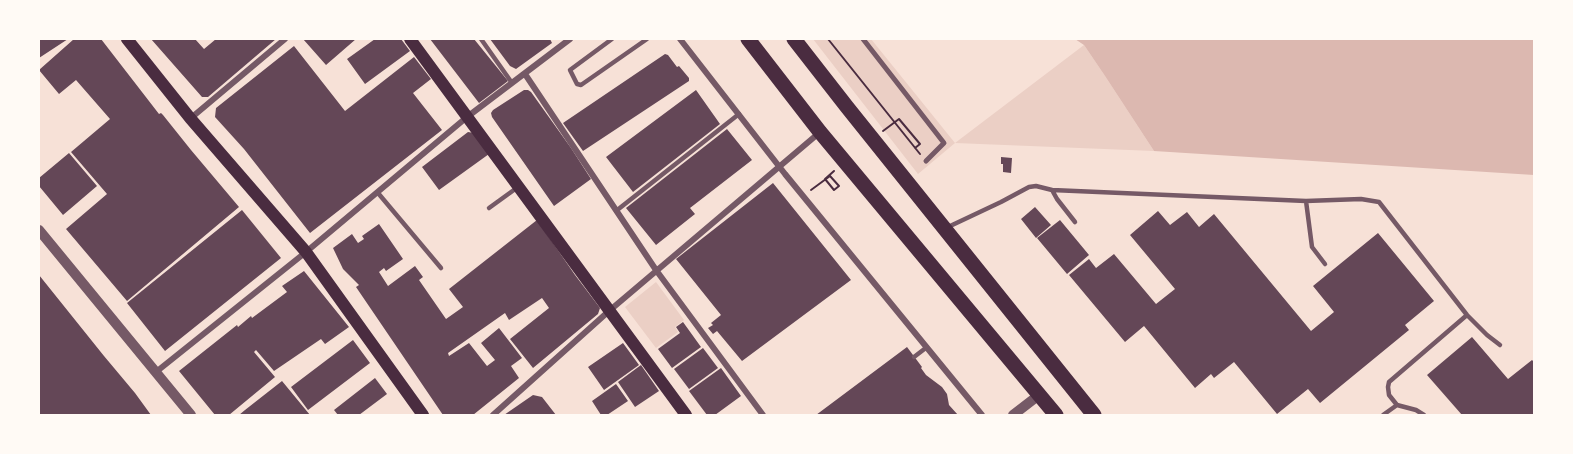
<!DOCTYPE html>
<html>
<head>
<meta charset="utf-8">
<style>
	body { margin:0 }
	#map { position:relative; width:1573px; height:454px; overflow:hidden; background:#f7e1d7; font-family:Arial,sans-serif }
	canvas { display:block }
	.frame { position:absolute; inset:0; border:40px solid #fffaf5; pointer-events:none }
</style>
</head>
<body>
<div id="map">
<canvas width="1573" height="454"></canvas>
<div class="frame"></div>
</div>
<script>
const context = document.querySelector('canvas').getContext('2d');
context.lineJoin = 'round';
function fillPath(path, color) {
  context.fillStyle = color;
  context.fill(path, 'evenodd');
}
function strokePath(path, color, width, dash) {
  context.strokeStyle = color;
  context.lineWidth = width;
  context.lineCap = dash ? 'butt' : 'round';
  context.setLineDash(dash || []);
  context.stroke(path);
}
const green = new Path2D(`
	M 813,39 L 871,39 L 955,143 L 1084,45 L 1105,76 L 1154,151 L 955,143 L 918,174 Z
	M 656,282 L 684,320 L 675,327 L 678,332 L 656,348 L 625,307 Z`);
const water = new Path2D(`
	M 1075,39 L 1534,39 L 1534,175 L 1154,151 L 1105,76 L 1084,45 Z`);
const building = new Path2D(`
	M 39,39 L 68,39 L 39,58 Z
	M 74,39 L 101,39 L 159,114 L 161,113 L 163,115 L 191,150 L 239,207 L 127,301 L 66,229 L 107,194 L 71,152 L 110,119 L 76,80 L 59,94 L 39,70 Z
	M 151,39 L 195,39 L 204,49 L 216,39 L 276,39 L 208,97 L 202,97 Z
	M 303,39 L 356,39 L 326,65 Z
	M 375,39 L 401,39 L 410,51 L 365,84 L 347,59 Z
	M 430,39 L 474,39 L 508,81 L 479,103 Z
	M 490,39 L 550,39 L 552,43 L 516,69 L 510,66 Z
	M 294,46 L 345,111 L 414,57 L 431,79 L 413,93 L 442,130 L 310,233 L 244,149 L 215,117 L 216,108 Z
	M 665,54 L 668,55 L 677,67 L 679,66 L 689,78 L 689,81 L 583,151 L 563,123 Z
	M 524,90 L 528,90 L 531,92 L 571,148 L 591,179 L 554,206 L 492,117 L 491,113 L 493,110 Z
	M 696,90 L 720,124 L 633,192 L 606,157 Z
	M 727,129 L 752,160 L 690,208 L 695,214 L 656,245 L 626,208 Z
	M 468,132 L 474,133 L 489,154 L 439,190 L 422,167 Z
	M 69,153 L 97,186 L 63,215 L 39,186 L 39,178 Z
	M 1001,157 L 1012,158 L 1011,173 L 1003,172 L 1003,164 L 1001,164 Z
	M 773,183 L 851,280 L 742,361 L 717,331 L 713,334 L 708,328 L 713,325 L 711,323 L 721,315 L 676,259 Z
	M 1035,207 L 1051,225 L 1036,238 L 1021,219 Z
	M 242,210 L 281,258 L 165,351 L 127,303 Z
	M 1158,211 L 1170,225 L 1187,212 L 1199,227 L 1214,214 L 1311,331 L 1334,312 L 1313,286 L 1378,233 L 1434,301 L 1405,325 L 1409,330 L 1320,403 L 1308,389 L 1277,414 L 1234,362 L 1214,378 L 1211,374 L 1195,388 L 1144,326 L 1125,342 L 1069,275 L 1089,259 L 1096,268 L 1114,254 L 1156,304 L 1175,289 L 1130,235 Z
	M 537,220 L 575,275 L 600,308 L 598,314 L 533,368 L 510,339 L 549,308 L 542,298 L 509,320 L 505,313 L 448,353 L 449,356 L 469,343 L 487,366 L 495,360 L 481,343 L 499,328 L 522,358 L 511,366 L 519,378 L 473,415 L 443,415 L 356,287 L 359,285 L 343,269 L 333,248 L 352,234 L 358,243 L 364,239 L 362,236 L 379,224 L 403,259 L 386,271 L 384,268 L 379,272 L 388,286 L 415,266 L 423,277 L 419,280 L 446,319 L 463,307 L 449,289 Z
	M 1060,220 L 1089,255 L 1067,274 L 1037,238 Z
	M 304,271 L 349,327 L 325,344 L 321,339 L 274,371 L 256,350 L 254,352 L 275,377 L 229,415 L 215,415 L 179,371 L 237,325 L 238,327 L 251,316 L 252,318 L 287,292 L 282,286 Z
	M 39,275 L 104,356 L 135,393 L 151,415 L 39,415 Z
	M 683,322 L 701,347 L 672,368 L 658,349 L 680,333 L 676,327 Z
	M 1472,337 L 1508,379 L 1532,360 L 1534,362 L 1534,415 L 1462,415 L 1427,375 Z
	M 353,340 L 370,363 L 308,410 L 291,387 Z
	M 623,343 L 639,365 L 604,390 L 588,367 Z
	M 907,347 L 922,367 L 921,368 L 926,375 L 942,387 L 947,394 L 949,405 L 958,415 L 816,415 Z
	M 703,348 L 718,368 L 689,389 L 674,369 Z
	M 641,365 L 659,391 L 635,407 L 618,382 Z
	M 721,368 L 741,396 L 715,415 L 707,415 L 689,391 Z
	M 375,378 L 387,394 L 359,415 L 338,415 L 334,410 Z
	M 282,381 L 310,415 L 239,415 L 245,410 Z
	M 616,384 L 628,401 L 607,415 L 601,415 L 592,401 Z
	M 533,395 L 542,397 L 556,415 L 504,415 Z`);
const path = new Path2D(`
	M 828,39 L 920,154
	M 883,131 L 899,119 L 920,144 L 915,148
	M 811,190 L 830,176 L 839,186 L 834,190 L 825,179 L 834,171`);
const service = new Path2D(`
	M 481,39 L 512,83
	M 612,39 L 570,70 L 577,84 L 581,85 L 647,39
	M 378,193 L 441,268
	M 1306,201 L 1312,247 L 1325,264
	M 489,208 L 518,187
	M 616,211 L 739,114
	M 1075,222 L 1057,199 L 1052,190 L 1306,201 L 1361,199 L 1379,202 L 1467,315 L 1487,335 L 1500,345
	M 948,227 L 1001,202 L 1029,187 L 1036,186 L 1052,190
	M 914,357 L 927,347
	M 1383,415 L 1397,405
	M 1424,415 L 1416,410 L 1397,405 L 1389,395 L 1388,387 L 1389,382 L 1467,315`);
const pedestrian = new Path2D(`
	M 863,39 L 944,143 L 926,161`);
const minor = new Path2D(`
	M 680,39 L 785,174 L 982,415
	M 525,74 L 656,270 L 763,415
	M 191,118 L 285,39
	M 156,372 L 306,252 L 467,117 L 570,39
	M 493,415 L 609,311 L 819,133`);
const tertiary = new Path2D(`
	M 39,230 L 191,415
	M 1013,415 L 1039,395`);
const secondary = new Path2D(`
	M 127,39 L 190,118 L 306,252 L 423,415
	M 410,39 L 686,415`);
const trunk = new Path2D(`
	M 748,39 L 820,132 L 1056,415
	M 794,39 L 847,107 L 1094,415`);
fillPath(green, '#ebcfc5');
fillPath(water, '#dcb8b0');
fillPath(building, '#644757');
strokePath(path, '#4a2c40', 2);
strokePath(service, '#755966', 4.5);
strokePath(pedestrian, '#755966', 5);
strokePath(minor, '#755966', 6);
strokePath(tertiary, '#755966', 10);
strokePath(secondary, '#4a2c40', 12);
strokePath(trunk, '#4a2c40', 15);
</script>
</body>
</html>
